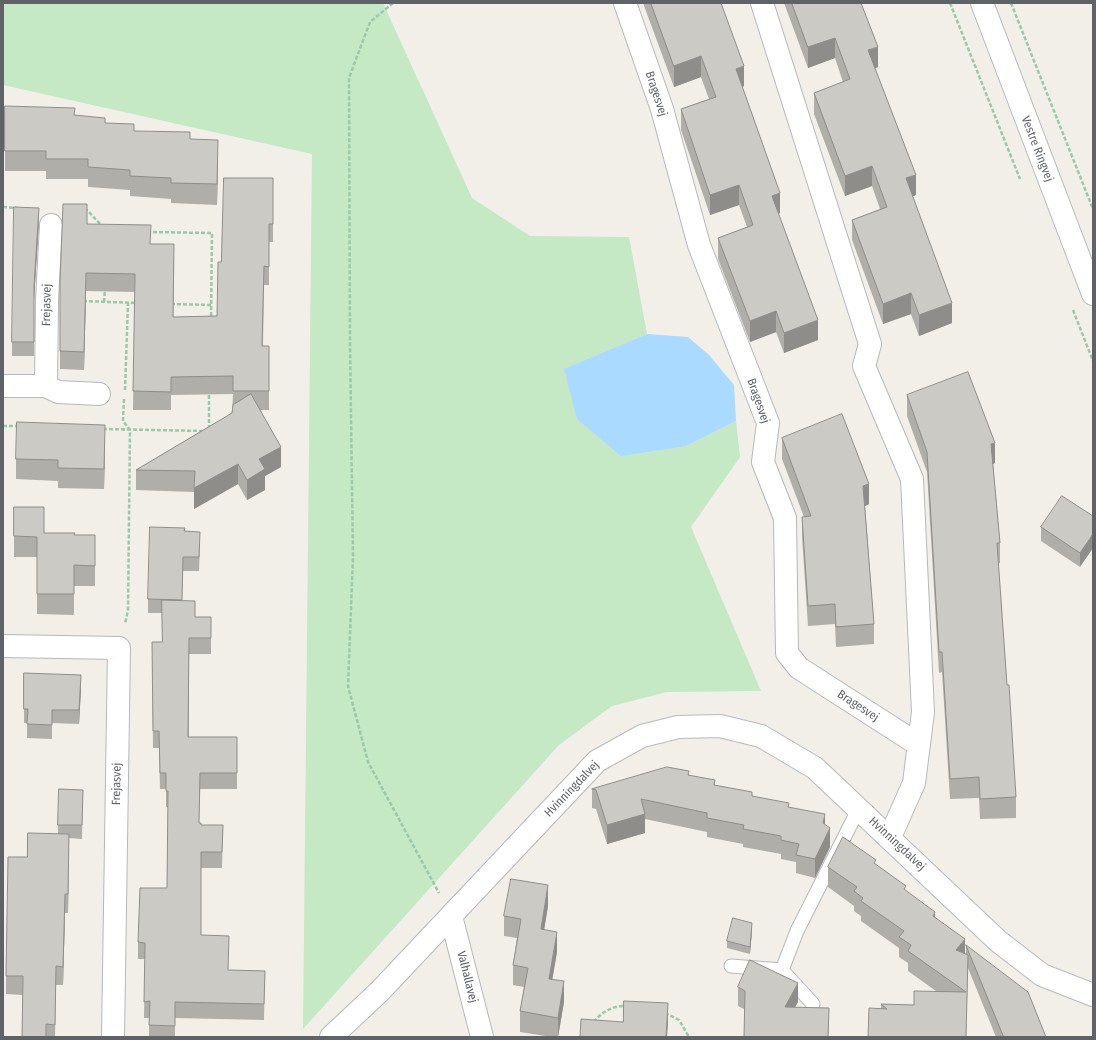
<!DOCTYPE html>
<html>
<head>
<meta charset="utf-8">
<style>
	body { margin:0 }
	#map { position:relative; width:1096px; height:1040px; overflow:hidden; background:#f1efe8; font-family:"Fira Sans Condensed",sans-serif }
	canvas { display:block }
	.frame { position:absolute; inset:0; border:4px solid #5f6368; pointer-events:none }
</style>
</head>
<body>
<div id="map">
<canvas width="1096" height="1040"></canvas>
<div class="frame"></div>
</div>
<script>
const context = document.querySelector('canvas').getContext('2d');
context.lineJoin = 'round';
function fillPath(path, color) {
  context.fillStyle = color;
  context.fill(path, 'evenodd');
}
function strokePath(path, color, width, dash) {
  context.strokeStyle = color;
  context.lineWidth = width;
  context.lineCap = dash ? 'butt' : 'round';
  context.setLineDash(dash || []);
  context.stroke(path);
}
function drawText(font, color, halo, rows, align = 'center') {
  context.font = font + ' "Fira Sans Condensed",sans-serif';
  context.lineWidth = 3;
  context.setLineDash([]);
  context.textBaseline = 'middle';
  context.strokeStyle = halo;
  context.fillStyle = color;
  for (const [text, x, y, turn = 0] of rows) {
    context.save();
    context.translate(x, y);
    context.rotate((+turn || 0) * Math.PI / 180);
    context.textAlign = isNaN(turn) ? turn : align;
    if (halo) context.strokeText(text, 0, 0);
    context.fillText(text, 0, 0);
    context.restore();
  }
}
const green = new Path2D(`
	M 3,3 L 383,3 L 472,198 L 530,236 L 629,237 L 647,334 L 565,369 L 686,446 L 736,421 L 740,457 L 691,527 L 761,691 L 667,692 L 612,706 L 559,745 L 303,1029 L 312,154 L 3,85 Z`);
const water = new Path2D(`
	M 647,334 L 688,337 L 709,355 L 734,385 L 736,421 L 686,446 L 621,456 L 577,419 L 564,369 Z`);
const path = new Path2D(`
	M 393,3 L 370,22 L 349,78 L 350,344 L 353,557 L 348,686 L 368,762 L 439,893
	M 950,3 L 1020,179
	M 1011,3 L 1093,209
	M 3,207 L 17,208
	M 84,210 L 87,210 L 102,226
	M 147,232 L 212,233 L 211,319
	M 83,301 L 136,303
	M 104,302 L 105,289
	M 171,304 L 211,305
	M 1073,310 L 1093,361
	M 125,390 L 128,303
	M 124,399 L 123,421 L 130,430 L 128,610 L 125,624
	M 3,426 L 18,426
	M 103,429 L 204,431
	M 209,429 L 209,392
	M 665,1013 L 679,1020 L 689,1037
	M 594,1022 C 601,1012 614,1005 627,1006`);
const lane = new Path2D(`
	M 731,966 L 782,970 L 813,1004
	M 782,970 L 797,931 L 859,808`);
const street = new Path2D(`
	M 625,3 L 662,109 L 699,245 L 768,423 L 763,462 L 785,518 L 787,653 L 799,668 L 919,745
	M 762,3 L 870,344 L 864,366 L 912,479 L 923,712 L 914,783 L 890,837
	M 3,386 L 46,386 L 47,300 L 51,225
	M 46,386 L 58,392 L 99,394
	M 3,646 L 119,648 L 113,1037
	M 451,916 L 482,1037`);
const secondary = new Path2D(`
	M 982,3 L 1093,294
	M 331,1037 L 379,992 L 597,761 L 642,736 L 678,727 L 720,726 L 761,736 L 815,768 L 998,941 L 1042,975 L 1093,995`);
const wall = new Path2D(`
	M 643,3 L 721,3 L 744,86 L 742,87 L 780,213 L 778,214 L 818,340 L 784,353 L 776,332 L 750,342 L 718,259 L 718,238 L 747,227 L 739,205 L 710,215 L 681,130 L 681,109 L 709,99 L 701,77 L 674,87 Z
	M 784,3 L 861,3 L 878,67 L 875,68 L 916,195 L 913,196 L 952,323 L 919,336 L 911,314 L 883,324 L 852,240 L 852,220 L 880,209 L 872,186 L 845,196 L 814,114 L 814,93 L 843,82 L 835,58 L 808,68 Z
	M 5,106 L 75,115 L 134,131 L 190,139 L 218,160 L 217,205 L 171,203 L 171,199 L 130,196 L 130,190 L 88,187 L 88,179 L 46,179 L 46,171 L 5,171 Z
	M 273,178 L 273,242 L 269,242 L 269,285 L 264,285 L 263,346 L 269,346 L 269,410 L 259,410 L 281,467 L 265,476 L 265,490 L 247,500 L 238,484 L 194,509 L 194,492 L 136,490 L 136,470 L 232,413 L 233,394 L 171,395 L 171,410 L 133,410 L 135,292 L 86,291 L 84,370 L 60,369 L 60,282 L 87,224 L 151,244 L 174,262 L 173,317 L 217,316 L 221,262 Z
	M 39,222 L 34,300 L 34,356 L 12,356 L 12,342 Z
	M 907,395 L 995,463 L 993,464 L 1000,543 L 1000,563 L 998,563 L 1007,685 L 1016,797 L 1016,818 L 980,819 L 979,798 L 950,799 L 942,672 L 939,673 L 927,472 L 907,416 Z
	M 782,438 L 869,504 L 865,506 L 874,624 L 874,644 L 836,647 L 835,624 L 808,626 L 802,537 L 802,517 L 804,517 L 782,459 Z
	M 105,446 L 104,489 L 58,488 L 58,481 L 16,479 L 16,459 Z
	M 14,507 L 44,533 L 75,535 L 95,535 L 95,586 L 74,586 L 74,615 L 37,614 L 37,557 L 14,557 Z
	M 1093,516 L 1080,567 L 1041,541 L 1041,527 Z
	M 185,531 L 200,546 L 199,571 L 183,571 L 182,601 L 195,617 L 211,617 L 211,654 L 189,654 L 189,737 L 237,737 L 237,789 L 200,789 L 199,823 L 201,825 L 223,825 L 222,868 L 201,868 L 201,935 L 228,970 L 265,971 L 264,1020 L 175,1018 L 175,1037 L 149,1037 L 149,1018 L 144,1018 L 145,959 L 138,959 L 138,942 L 167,888 L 168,807 L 166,807 L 166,789 L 160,789 L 159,748 L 153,748 L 152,642 L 162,642 L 162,613 L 148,613 L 148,599 Z
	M 81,689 L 79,724 L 52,723 L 52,739 L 27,738 L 27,723 L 24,723 L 24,709 Z
	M 689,775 L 715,785 L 789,807 L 825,825 L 830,847 L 815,878 L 796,873 L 796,862 L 781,859 L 781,854 L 743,847 L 743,844 L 707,837 L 707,832 L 645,819 L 645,833 L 607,844 L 596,809 L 592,808 L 592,789 Z
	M 59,789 L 83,790 L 82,839 L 69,838 L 68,913 L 65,913 L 63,985 L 56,985 L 55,1037 L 22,1037 L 23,995 L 6,994 L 6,976 L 27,857 L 58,834 Z
	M 876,865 L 935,918 L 966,954 L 966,945 L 1046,1037 L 996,1037 L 968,968 L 966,1037 L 868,1037 L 881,1009 L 881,1004 L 914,1005 L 936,991 L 908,971 L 908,963 L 899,957 L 899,948 L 861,921 L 861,916 L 854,911 L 854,906 L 828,887 L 828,867 Z
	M 548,906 L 544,929 L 557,952 L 552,979 L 564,1002 L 558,1037 L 552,1037 L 520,1032 L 520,1011 L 524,987 L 513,985 L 513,965 L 517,938 L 504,936 L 504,916 Z
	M 752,930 L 750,954 L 727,948 L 727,941 Z
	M 738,987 L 798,1002 L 795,1007 L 829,1027 L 828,1037 L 744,1037 L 744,1009 L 738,1006 Z`);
const shadedWall = new Path2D(`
	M 835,38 L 835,58 L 808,68 L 808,47 Z
	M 878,47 L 878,67 L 868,71 L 868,50 Z
	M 701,56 L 701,77 L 674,87 L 674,66 Z
	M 744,66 L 744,86 L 736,90 L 736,69 Z
	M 218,140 L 218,160 L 217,205 L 217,184 Z
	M 872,166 L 872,186 L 845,196 L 845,176 Z
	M 916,175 L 916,195 L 906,199 L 906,178 Z
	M 739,185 L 739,205 L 710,215 L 710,195 Z
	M 780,193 L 780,213 L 772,216 L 772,196 Z
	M 39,208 L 39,222 L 34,300 L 34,356 L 34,286 Z
	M 174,244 L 174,262 L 173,335 L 173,317 Z
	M 86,273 L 86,291 L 84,370 L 84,352 Z
	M 911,293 L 911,314 L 883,324 L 883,304 Z
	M 952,303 L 952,323 L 919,336 L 919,315 Z
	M 776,311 L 776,332 L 750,342 L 750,321 Z
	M 818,320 L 818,340 L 784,353 L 784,333 Z
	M 105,425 L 105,446 L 104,489 L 104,469 Z
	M 995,443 L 995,463 L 991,465 L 991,444 Z
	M 281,447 L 281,467 L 265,476 L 265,490 L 247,500 L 247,480 L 259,459 Z
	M 238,464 L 238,484 L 194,509 L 194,488 Z
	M 869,484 L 869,504 L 863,507 L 863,486 Z
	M 1093,534 L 1093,548 L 1080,567 L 1080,553 Z
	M 81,675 L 81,689 L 79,724 L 79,710 Z
	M 645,814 L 645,833 L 607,844 L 607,825 Z
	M 825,814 L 825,833 L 823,823 Z
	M 830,828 L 830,847 L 815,878 L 815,859 Z
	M 69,834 L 69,853 L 68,913 L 68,894 Z
	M 548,885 L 548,906 L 541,949 L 541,929 Z
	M 65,894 L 65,913 L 63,985 L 63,967 Z
	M 935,912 L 935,932 L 933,916 Z
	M 752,923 L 752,930 L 750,954 L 750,947 Z
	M 557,932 L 557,952 L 549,999 L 549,979 Z
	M 965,939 L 965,959 L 956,950 Z
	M 564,981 L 564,1002 L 558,1037 L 558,1018 Z
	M 798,983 L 798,1002 L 785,1025 L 785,1007 Z
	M 668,1003 L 668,1024 L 667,1037 L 666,1037 Z`);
const building = new Path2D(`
	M 651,3 L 721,3 L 744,66 L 736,69 L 780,193 L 772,196 L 818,320 L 784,333 L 776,311 L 750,321 L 718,238 L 753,225 L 739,185 L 710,195 L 681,109 L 716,97 L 701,56 L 674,66 Z
	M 792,3 L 861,3 L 878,47 L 868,50 L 916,175 L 906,178 L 952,303 L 919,315 L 911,293 L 883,304 L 852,220 L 887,207 L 872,166 L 845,176 L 814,93 L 850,79 L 835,38 L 808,47 Z
	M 5,106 L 75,108 L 74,115 L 105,118 L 105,123 L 134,124 L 134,131 L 190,132 L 190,139 L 218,140 L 217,184 L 171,183 L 171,178 L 130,176 L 130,170 L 88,167 L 88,159 L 46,159 L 46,151 L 5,151 Z
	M 224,178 L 273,178 L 273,224 L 269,224 L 269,267 L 264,266 L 262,346 L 269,346 L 269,391 L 233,391 L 233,376 L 171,377 L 171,392 L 133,391 L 135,274 L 86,273 L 84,352 L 60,351 L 60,282 L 63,204 L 87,204 L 87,224 L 151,225 L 150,244 L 174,244 L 173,317 L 217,316 L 218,262 L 221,262 Z
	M 14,207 L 39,208 L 34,286 L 34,342 L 12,342 Z
	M 968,372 L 995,443 L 991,444 L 1000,543 L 997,543 L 1007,685 L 1009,685 L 1016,797 L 980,799 L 979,777 L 950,779 L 942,652 L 939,652 L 927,452 L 907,395 Z
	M 251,394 L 281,447 L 259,459 L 265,469 L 247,480 L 238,464 L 194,488 L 195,471 L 136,470 L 232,413 L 233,405 Z
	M 842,414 L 869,484 L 863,486 L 874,624 L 836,627 L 835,604 L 808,606 L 802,517 L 811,516 L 782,438 Z
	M 17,422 L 105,425 L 104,469 L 58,468 L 58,460 L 16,459 Z
	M 1062,496 L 1093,516 L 1093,534 L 1080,553 L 1041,527 Z
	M 14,507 L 44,507 L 44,533 L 75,533 L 74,535 L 95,535 L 95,566 L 74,565 L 74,594 L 37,594 L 37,537 L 14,536 Z
	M 150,527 L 185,528 L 184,531 L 200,532 L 199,557 L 183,557 L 182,600 L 148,599 Z
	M 162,600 L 195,601 L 195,617 L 211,617 L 211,638 L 189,638 L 188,737 L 237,737 L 237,773 L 200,773 L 199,823 L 201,823 L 201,825 L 223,825 L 222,852 L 201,852 L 201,935 L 229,936 L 228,970 L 265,971 L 264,1004 L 175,1002 L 175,1026 L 149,1025 L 150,1001 L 144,1002 L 145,943 L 138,942 L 140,888 L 167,888 L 168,791 L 166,791 L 166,773 L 160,773 L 159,731 L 153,731 L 152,642 L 162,642 Z
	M 24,673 L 81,675 L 79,710 L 52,710 L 52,725 L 27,724 L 28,709 L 24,709 Z
	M 667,767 L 689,771 L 688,775 L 715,780 L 714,785 L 752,792 L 752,796 L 789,803 L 788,807 L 825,814 L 823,823 L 830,828 L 815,859 L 796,855 L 799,844 L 781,840 L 781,836 L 743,829 L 744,825 L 707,818 L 707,813 L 641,799 L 645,814 L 607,825 L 596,790 L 592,789 Z
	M 59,789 L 83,790 L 82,825 L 58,825 Z
	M 28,833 L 69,834 L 68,894 L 65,894 L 63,967 L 56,966 L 55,1025 L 46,1024 L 46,1037 L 22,1037 L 23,976 L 6,976 L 8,857 L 27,857 Z
	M 843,837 L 876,860 L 874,863 L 906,886 L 904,889 L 935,912 L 933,916 L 965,939 L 956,950 L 968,955 L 966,1037 L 868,1037 L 869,1008 L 887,1009 L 881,1004 L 914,1005 L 914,991 L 966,992 L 908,951 L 911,945 L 899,937 L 904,931 L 861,901 L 863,898 L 854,891 L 857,887 L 828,867 Z
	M 511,879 L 548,885 L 541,929 L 557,932 L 549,979 L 564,981 L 558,1018 L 520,1011 L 528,968 L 513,965 L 521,919 L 504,916 Z
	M 733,918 L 752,923 L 750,947 L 727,941 Z
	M 966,945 L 1028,992 L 1046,1037 L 1004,1037 Z
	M 750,960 L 798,983 L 785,1007 L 829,1008 L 828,1037 L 744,1037 L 745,991 L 738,987 Z
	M 624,1001 L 668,1003 L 666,1037 L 580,1037 L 581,1019 L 623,1022 Z`);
const streetNames = [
	["Bragesvej",656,94,72],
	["Vestre Ringvej",1037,149,69],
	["Frejasvej",47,305,-89],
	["Bragesvej",758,401,71],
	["Bragesvej",858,706,33],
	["Frejasvej",117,784,-89],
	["Hvinningdalvej",572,789,-46],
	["Hvinningdalvej",897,844,43],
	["Valhallavej",467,977,76]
];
fillPath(green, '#c5e8c5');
fillPath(water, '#aadaff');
strokePath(lane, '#b5b8bc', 15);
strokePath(street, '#b5b8bc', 24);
strokePath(secondary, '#b6babf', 24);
strokePath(path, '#9cc7a9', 2.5, [4, 2]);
strokePath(lane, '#fff', 13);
strokePath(street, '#fff', 22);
strokePath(secondary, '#fff', 22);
fillPath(wall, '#afaea9');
fillPath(shadedWall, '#8f8d8a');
fillPath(building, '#cccac5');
strokePath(building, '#8f8d8a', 1);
drawText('12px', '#5f6368', '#fff', streetNames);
</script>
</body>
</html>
